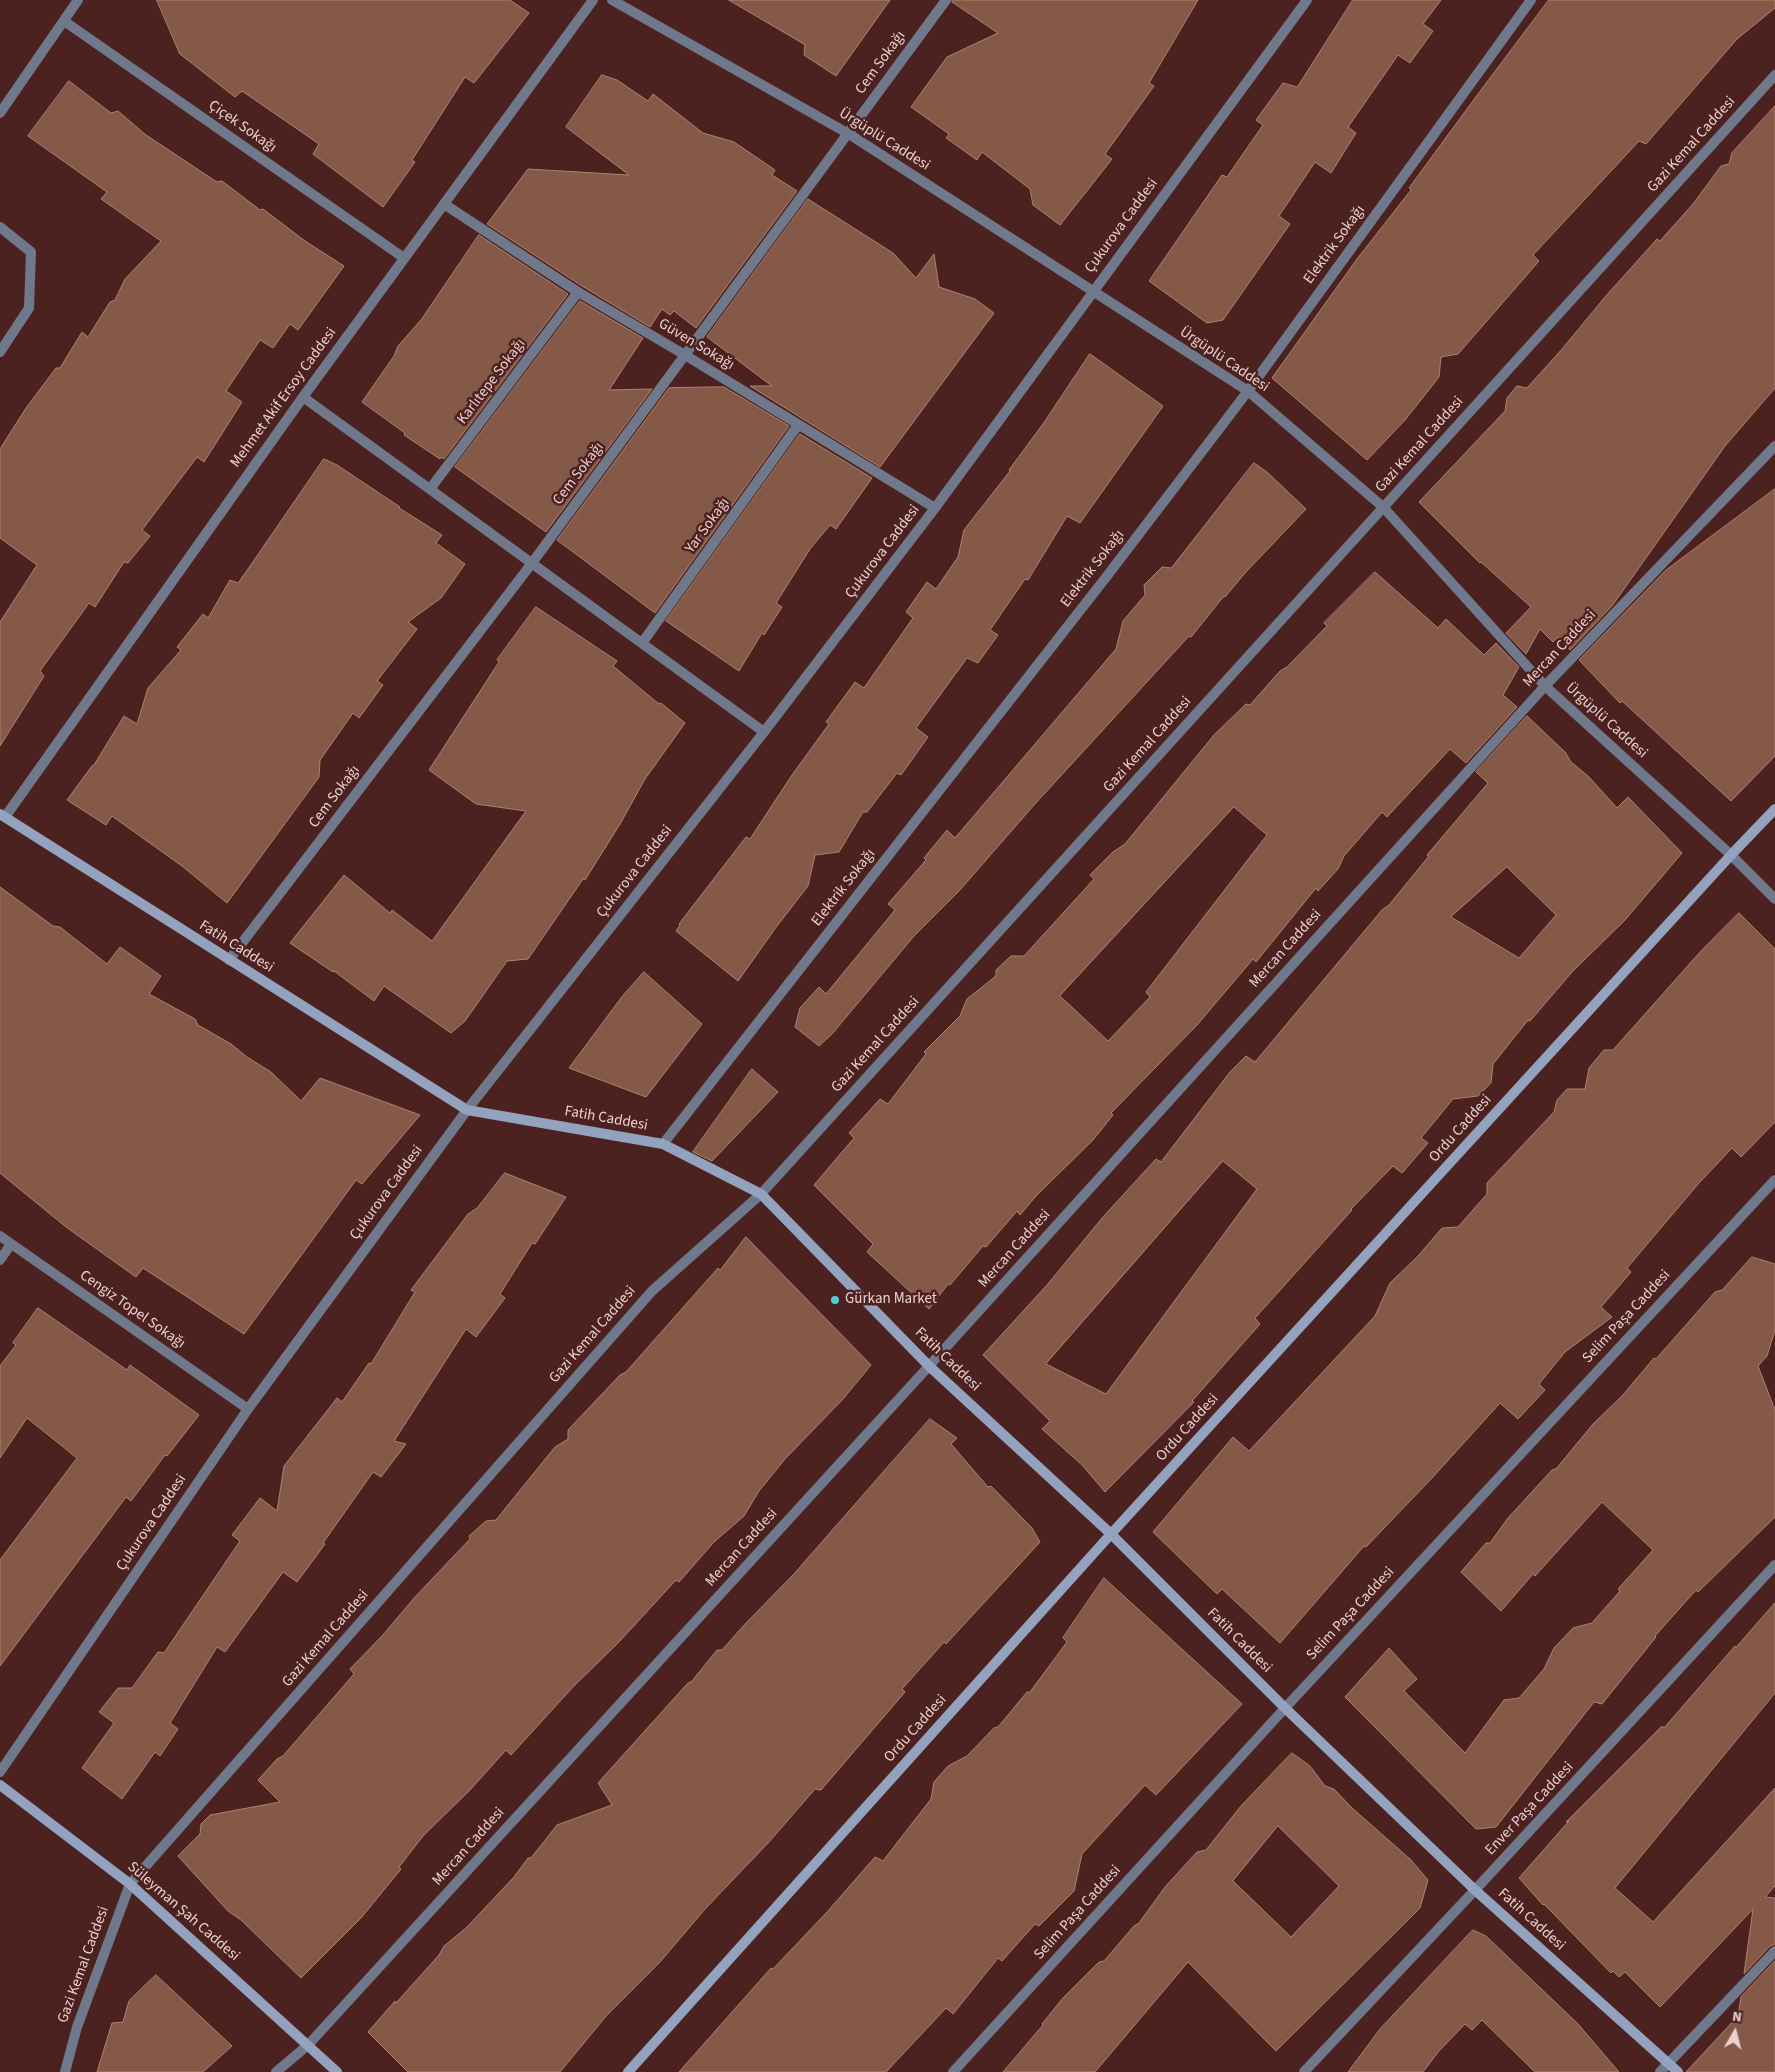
<!DOCTYPE html>
<html>
<head>
<meta charset="utf-8">
<style>
	body { margin:0 }
	#map { position:relative; width:1775px; height:2072px; overflow:hidden; background:#4c2221; font-family:"Source Sans 3",sans-serif }
	canvas { display:block }
	.north { position:absolute; left:1710px; top:2007px; width:50px; height:50px; -webkit-text-stroke:4px #4c2221; paint-order:stroke; rotate:8deg; font-size:14px; font-weight:700; line-height:20px; text-align:center; color:#ecd0ce }
	.north::after { content:''; display:block; margin:auto; width:18px; height:22px; background:#ecd0ce; clip-path:polygon(50% 0,100% 100%,50% 72%,0 100%) }
</style>
</head>
<body>
<div id="map">
<canvas width="1775" height="2072"></canvas>
<div class="north">N</div>
</div>
<script>
const context = document.querySelector('canvas').getContext('2d');
context.lineJoin = 'round';
function fillPath(path, color) {
  context.fillStyle = color;
  context.fill(path, 'evenodd');
}
function strokePath(path, color, width, dash) {
  context.strokeStyle = color;
  context.lineWidth = width;
  context.lineCap = dash ? 'butt' : 'round';
  context.setLineDash(dash || []);
  context.stroke(path);
}
function drawText(font, color, halo, rows, align = 'center') {
  context.font = font + ' "Source Sans 3",sans-serif';
  context.lineWidth = 5;
  context.setLineDash([]);
  context.textBaseline = 'middle';
  context.strokeStyle = halo;
  context.fillStyle = color;
  for (const [text, x, y, turn = 0] of rows) {
    context.save();
    context.translate(x, y);
    context.rotate((+turn || 0) * Math.PI / 180);
    context.textAlign = isNaN(turn) ? turn : align;
    if (halo) context.strokeText(text, 0, 0);
    context.fillText(text, 0, 0);
    context.restore();
  }
}
const building = new Path2D(`
	M 157,0 L 510,0 L 529,13 L 474,83 L 465,77 L 412,160 L 415,162 L 383,207 L 313,154 L 319,144 L 242,91 L 235,97 L 180,54 Z
	M 729,0 L 890,0 L 836,76 L 804,55 L 805,45 Z
	M 953,0 L 1198,0 L 1149,83 L 1154,86 L 1105,154 L 1112,159 L 1060,225 L 1033,205 L 1030,189 L 982,152 L 977,160 L 946,138 L 949,134 L 911,107 L 947,57 L 998,33 L 952,2 Z
	M 1353,0 L 1441,0 L 1423,24 L 1433,31 L 1410,63 L 1398,55 L 1348,127 L 1356,133 L 1331,173 L 1315,162 L 1279,216 L 1290,224 L 1223,320 L 1207,323 L 1149,281 L 1222,175 L 1227,177 L 1263,125 L 1256,120 L 1283,83 L 1297,87 Z
	M 1549,0 L 1775,0 L 1775,8 L 1737,39 L 1646,144 L 1639,141 L 1533,255 L 1539,261 L 1458,354 L 1441,357 L 1439,377 L 1405,420 L 1367,460 L 1272,378 L 1357,259 L 1411,190 L 1409,188 L 1478,94 Z
	M 602,75 L 617,80 L 648,101 L 653,94 L 703,133 L 734,142 L 775,170 L 772,175 L 797,191 L 696,328 L 674,311 L 670,315 L 662,309 L 650,327 L 582,286 L 487,224 L 528,169 L 629,175 L 566,127 Z
	M 69,81 L 111,113 L 118,111 L 146,135 L 217,182 L 222,181 L 260,210 L 263,209 L 305,241 L 344,266 L 298,330 L 290,324 L 273,348 L 260,340 L 226,391 L 242,402 L 204,462 L 197,457 L 142,530 L 150,536 L 128,563 L 124,562 L 95,607 L 89,603 L 40,671 L 44,676 L 0,746 L 0,622 L 37,565 L 0,538 L 0,449 L 26,408 L 56,368 L 60,368 L 82,332 L 88,337 L 110,302 L 115,300 L 125,279 L 161,241 L 101,199 L 107,192 L 28,136 Z
	M 1775,106 L 1775,388 L 1725,446 L 1612,606 L 1570,650 L 1558,637 L 1553,642 L 1540,629 L 1526,654 L 1506,633 L 1531,607 L 1481,562 L 1480,563 L 1419,502 L 1505,411 L 1507,398 L 1517,386 L 1527,388 L 1563,348 L 1605,297 L 1657,239 L 1660,241 L 1693,204 L 1721,166 L 1729,164 L 1732,153 Z
	M 808,199 L 893,253 L 916,278 L 934,254 L 939,287 L 975,299 L 994,313 L 880,467 L 750,386 L 772,386 L 707,337 Z
	M 479,235 L 568,294 L 444,459 L 441,457 L 440,459 L 404,435 L 405,433 L 362,402 L 394,356 L 398,346 L 421,320 Z
	M 580,301 L 643,338 L 609,390 L 652,389 L 546,532 L 455,467 Z
	M 1090,354 L 1163,406 L 1080,523 L 1067,516 L 1028,580 L 1025,579 L 990,630 L 998,635 L 978,663 L 967,658 L 916,728 L 928,737 L 901,775 L 897,773 L 867,812 L 863,812 L 839,852 L 815,855 L 808,886 L 777,926 L 738,981 L 676,931 L 680,925 L 679,924 L 746,837 L 750,839 L 792,775 L 829,724 L 826,722 L 855,682 L 864,688 L 913,618 L 906,612 L 927,582 L 936,589 L 958,557 L 964,530 L 1010,471 L 1009,470 L 1043,424 Z
	M 724,387 L 789,426 L 655,613 L 557,540 L 669,388 Z
	M 800,434 L 872,478 L 836,529 L 830,525 L 810,549 L 776,603 L 782,607 L 764,635 L 762,633 L 739,671 L 666,621 Z
	M 324,459 L 337,465 L 400,507 L 399,508 L 442,535 L 436,543 L 465,564 L 441,598 L 408,622 L 417,629 L 377,681 L 383,685 L 359,718 L 353,713 L 320,760 L 319,777 L 227,903 L 182,866 L 112,816 L 106,825 L 67,800 L 92,766 L 94,765 L 124,716 L 137,724 L 148,688 L 181,650 L 177,647 L 203,614 L 208,618 L 230,580 L 238,583 Z
	M 1254,463 L 1267,472 L 1306,509 L 1245,573 L 1225,597 L 1224,596 L 1191,637 L 1189,636 L 1034,805 L 959,891 L 914,936 L 832,1034 L 819,1046 L 795,1027 L 800,1008 L 819,987 L 826,994 L 895,910 L 888,904 L 926,860 L 924,858 L 947,830 L 955,838 L 1116,649 L 1123,621 L 1145,595 L 1144,585 L 1162,567 L 1171,568 Z
	M 1775,489 L 1775,756 L 1731,801 L 1622,701 L 1620,703 L 1579,660 L 1666,570 Z
	M 1375,572 L 1438,628 L 1446,619 L 1484,655 L 1496,643 L 1519,667 L 1503,695 L 1517,707 L 1466,763 L 1450,749 L 1387,817 L 1382,812 L 1344,856 L 1338,869 L 1318,891 L 1316,888 L 1256,962 L 1253,959 L 1197,1025 L 1111,1113 L 1113,1115 L 1093,1140 L 1036,1196 L 1020,1215 L 1017,1211 L 986,1247 L 983,1246 L 950,1285 L 948,1284 L 929,1309 L 867,1252 L 873,1244 L 814,1185 L 854,1138 L 849,1133 L 880,1099 L 888,1104 L 926,1054 L 924,1052 L 960,1016 L 967,999 L 996,976 L 996,970 L 1011,956 L 1024,956 L 1094,879 L 1090,875 L 1113,852 L 1125,844 L 1214,735 L 1246,704 L 1250,705 L 1280,671 L 1287,667 L 1327,626 L 1324,623 ZM 1234,807 L 1267,835 L 1146,992 L 1150,997 L 1108,1041 L 1060,996 Z
	M 536,607 L 617,661 L 613,666 L 659,704 L 661,703 L 685,723 L 645,779 L 620,824 L 585,880 L 583,879 L 528,959 L 507,961 L 465,1021 L 451,1033 L 384,986 L 374,1001 L 334,971 L 333,972 L 290,943 L 344,875 L 390,913 L 392,910 L 432,941 L 526,811 L 476,804 L 429,770 L 499,662 L 497,660 Z
	M 1527,716 L 1565,752 L 1571,762 L 1589,777 L 1617,808 L 1628,797 L 1682,853 L 1625,920 L 1572,972 L 1530,1021 L 1528,1020 L 1493,1064 L 1491,1083 L 1478,1096 L 1453,1099 L 1421,1138 L 1428,1143 L 1402,1173 L 1393,1166 L 1351,1209 L 1352,1210 L 1255,1318 L 1260,1324 L 1192,1401 L 1194,1402 L 1105,1492 L 1083,1466 L 1042,1429 L 1050,1421 L 983,1355 L 1047,1285 L 1103,1217 L 1156,1159 L 1161,1162 L 1230,1072 L 1246,1056 L 1255,1062 L 1382,910 L 1389,905 L 1429,856 L 1427,855 L 1488,783 L 1476,772 ZM 1507,867 L 1556,915 L 1519,958 L 1451,917 ZM 1223,1161 L 1257,1189 L 1106,1394 L 1046,1364 Z
	M 0,887 L 53,926 L 60,927 L 107,964 L 120,947 L 161,976 L 149,994 L 195,1019 L 198,1025 L 231,1044 L 247,1057 L 271,1072 L 301,1101 L 320,1078 L 420,1115 L 362,1184 L 356,1180 L 244,1334 L 143,1268 L 136,1277 L 66,1227 L 0,1173 Z
	M 1739,913 L 1775,949 L 1775,1122 L 1741,1157 L 1732,1148 L 1699,1183 L 1627,1268 L 1631,1272 L 1601,1307 L 1612,1317 L 1565,1352 L 1539,1384 L 1545,1390 L 1518,1419 L 1500,1403 L 1432,1478 L 1366,1547 L 1364,1546 L 1280,1643 L 1222,1589 L 1217,1594 L 1153,1532 L 1233,1437 L 1249,1451 L 1375,1316 L 1390,1283 L 1418,1256 L 1442,1228 L 1458,1227 L 1487,1194 L 1487,1183 L 1554,1112 L 1557,1100 L 1567,1089 L 1585,1089 L 1589,1068 L 1604,1050 L 1613,1050 L 1701,951 Z
	M 644,972 L 702,1024 L 646,1097 L 569,1068 L 621,998 Z
	M 752,1069 L 778,1092 L 712,1161 L 693,1152 Z
	M 505,1173 L 566,1197 L 535,1244 L 532,1243 L 500,1294 L 505,1298 L 476,1337 L 466,1329 L 394,1441 L 406,1444 L 381,1477 L 373,1472 L 323,1543 L 325,1544 L 297,1582 L 283,1572 L 225,1652 L 217,1647 L 170,1723 L 178,1729 L 160,1756 L 155,1752 L 122,1799 L 82,1768 L 114,1723 L 99,1712 L 118,1688 L 132,1688 L 158,1652 L 164,1653 L 240,1541 L 232,1535 L 260,1498 L 277,1511 L 284,1466 L 337,1398 L 342,1402 L 369,1363 L 371,1364 L 415,1292 L 411,1290 L 468,1214 L 477,1208 Z
	M 746,1237 L 871,1365 L 843,1399 L 785,1459 L 759,1491 L 744,1516 L 714,1542 L 679,1582 L 676,1580 L 618,1643 L 573,1687 L 511,1755 L 506,1750 L 470,1790 L 423,1836 L 399,1867 L 401,1869 L 361,1918 L 301,1978 L 241,1920 L 228,1911 L 178,1856 L 200,1834 L 201,1824 L 210,1815 L 280,1802 L 258,1780 L 277,1759 L 283,1756 L 354,1674 L 350,1669 L 382,1636 L 415,1597 L 470,1539 L 469,1536 L 486,1521 L 496,1520 L 555,1447 L 568,1439 L 568,1430 L 620,1375 L 626,1372 L 718,1268 L 720,1270 Z
	M 1752,1257 L 1775,1264 L 1775,1330 L 1767,1356 L 1758,1366 L 1775,1410 L 1775,1517 L 1698,1592 L 1696,1590 L 1655,1636 L 1656,1637 L 1602,1704 L 1594,1702 L 1496,1827 L 1476,1829 L 1345,1697 L 1389,1648 L 1417,1679 L 1404,1691 L 1465,1753 L 1504,1700 L 1519,1698 L 1544,1669 L 1554,1648 L 1573,1628 L 1592,1623 L 1620,1591 L 1618,1589 L 1653,1550 L 1602,1502 L 1535,1576 L 1533,1574 L 1501,1611 L 1461,1572 L 1486,1543 L 1490,1543 L 1508,1518 L 1552,1470 L 1556,1469 L 1593,1424 L 1622,1396 L 1654,1358 L 1656,1359 L 1715,1292 L 1722,1290 Z
	M 38,1308 L 127,1370 L 130,1365 L 199,1415 L 167,1456 L 165,1455 L 131,1501 L 126,1497 L 0,1666 L 0,1560 L 77,1458 L 27,1418 L 0,1458 L 0,1366 L 16,1345 L 13,1343 Z
	M 930,1419 L 957,1438 L 951,1444 L 988,1487 L 991,1486 L 1032,1528 L 1040,1542 L 946,1644 L 944,1642 L 902,1689 L 905,1692 L 821,1790 L 815,1789 L 769,1842 L 705,1909 L 660,1962 L 607,2015 L 560,2072 L 408,2072 L 368,2032 L 395,2001 L 396,2003 L 439,1955 L 444,1946 L 466,1928 L 514,1877 L 528,1858 L 531,1858 L 557,1825 L 612,1805 L 598,1783 L 687,1684 L 692,1681 L 717,1650 L 722,1650 L 746,1623 L 793,1575 Z
	M 1104,1578 L 1242,1704 L 1156,1795 L 1145,1785 L 1082,1854 L 1074,1891 L 1039,1926 L 1035,1924 L 1002,1961 L 998,1958 L 953,2014 L 946,2008 L 886,2072 L 679,2072 L 771,1968 L 773,1969 L 828,1911 L 875,1857 L 883,1861 L 931,1799 L 934,1782 L 948,1766 L 967,1756 L 994,1728 L 998,1727 L 1027,1692 L 1030,1692 L 1067,1642 L 1063,1638 Z
	M 1775,1603 L 1775,1693 L 1615,1888 L 1653,1922 L 1775,1788 L 1775,1886 L 1765,1897 L 1775,1898 L 1775,1944 L 1770,1946 L 1744,1974 L 1753,1909 L 1660,2007 L 1625,1972 L 1619,1977 L 1613,1971 L 1611,1973 L 1544,1904 L 1543,1905 L 1519,1878 L 1569,1821 L 1566,1822 L 1662,1726 L 1664,1728 L 1735,1646 L 1736,1647 Z
	M 1292,1753 L 1310,1766 L 1325,1786 L 1334,1789 L 1352,1808 L 1410,1859 L 1428,1880 L 1420,1908 L 1276,2051 L 1188,1962 L 1095,2072 L 1003,2072 L 1043,2025 L 1042,2024 L 1063,1998 L 1099,1962 L 1104,1961 L 1134,1926 L 1139,1923 L 1165,1887 L 1197,1852 L 1206,1850 L 1241,1806 ZM 1278,1826 L 1339,1886 L 1291,1937 L 1233,1881 Z
	M 1473,1930 L 1486,1936 L 1578,2024 L 1619,2072 L 1535,2072 L 1482,2020 L 1472,2030 L 1465,2024 L 1439,2051 L 1423,2072 L 1348,2072 L 1380,2029 Z
	M 1775,1961 L 1775,2072 L 1686,2072 L 1738,2016 L 1741,1997 Z
	M 156,1975 L 232,2046 L 203,2072 L 97,2072 L 112,2023 L 123,2022 L 129,2001 Z`);
const street = new Path2D(`
	M 612,0 L 849,134 L 1248,391 L 1383,507 L 1545,686 L 1731,855 L 1775,899
	M 64,21 L 404,258
	M 0,113 L 78,0
	M 444,204 L 578,292 L 685,355 L 935,508
	M 0,227 L 31,252 L 29,308 L 0,352
	M 303,397 L 764,732
	M 430,489 L 578,292
	M 642,643 L 798,425
	M 5,817 L 303,397 L 593,0
	M 229,960 L 532,563 L 946,0
	M 663,1144 L 1107,576 L 1248,391 L 1531,0
	M 0,1236 L 248,1409
	M 0,1260 L 11,1244
	M 0,1772 L 248,1409 L 467,1110 L 764,732 L 935,508 L 1307,0
	M 65,2072 L 77,2027 L 130,1884 L 652,1291 L 761,1194 L 1775,75
	M 276,2072 L 308,2045 L 929,1366 L 1545,686 L 1775,446
	M 953,2072 L 1285,1708 L 1775,1180
	M 1304,2072 L 1475,1890 L 1775,1565
	M 1660,2072 L 1775,1951`);
const secondary = new Path2D(`
	M 0,814 L 467,1110 L 663,1144 L 761,1194 L 929,1366 L 1111,1534 L 1285,1708 L 1475,1890 L 1678,2072
	M 0,1785 L 130,1884 L 337,2072
	M 628,2072 L 1111,1534 L 1731,855 L 1775,809`);
const markers = [
	[835,1300,5,"#51ccd5"]
];
const streetNames = [
	["Cem Sokağı",881,63,-54],
	["Çiçek Sokağı",242,127,35],
	["Ürgüplü Caddesi",884,140,32],
	["Gazi Kemal Caddesi",1692,145,-48],
	["Çukurova Caddesi",1122,226,-54],
	["Elektrik Sokağı",1335,245,-54],
	["Güven Sokağı",696,345,31],
	["Ürgüplü Caddesi",1224,360,34],
	["Karlıtepe Sokağı",492,382,-53],
	["Mehmet Akif Ersoy Caddesi",284,398,-54],
	["Gazi Kemal Caddesi",1420,445,-48],
	["Cem Sokağı",579,474,-53],
	["Yar Sokağı",708,526,-54],
	["Çukurova Caddesi",883,552,-53],
	["Elektrik Sokağı",1093,569,-52],
	["Mercan Caddesi",1560,649,-47],
	["Ürgüplü Caddesi",1606,721,42],
	["Gazi Kemal Caddesi",1148,745,-48],
	["Cem Sokağı",335,797,-53],
	["Çukurova Caddesi",635,872,-52],
	["Elektrik Sokağı",844,888,-52],
	["Fatih Caddesi",236,947,32],
	["Mercan Caddesi",1286,949,-48],
	["Gazi Kemal Caddesi",876,1045,-48],
	["Fatih Caddesi",606,1119,10],
	["Ordu Caddesi",1461,1129,-48],
	["Çukurova Caddesi",387,1193,-54],
	["Mercan Caddesi",1015,1249,-48],
	["Cengiz Topel Sokağı",132,1310,35],
	["Selim Paşa Caddesi",1627,1317,-47],
	["Gazi Kemal Caddesi",593,1335,-49],
	["Fatih Caddesi",947,1360,44],
	["Ordu Caddesi",1188,1428,-48],
	["Çukurova Caddesi",152,1523,-56],
	["Mercan Caddesi",742,1548,-48],
	["Selim Paşa Caddesi",1351,1614,-47],
	["Gazi Kemal Caddesi",326,1639,-49],
	["Fatih Caddesi",1239,1641,45],
	["Ordu Caddesi",916,1729,-48],
	["Enver Paşa Caddesi",1530,1809,-47],
	["Mercan Caddesi",469,1847,-48],
	["Süleyman Şah Caddesi",183,1912,41],
	["Selim Paşa Caddesi",1078,1913,-48],
	["Fatih Caddesi",1531,1920,42],
	["Gazi Kemal Caddesi",84,1965,-70]
];
const poiNames = [
	["Gürkan Market",845,1300]
];
fillPath(building, '#855948');
strokePath(building, '#b0816f', 1);
strokePath(street, '#70798b', 10);
strokePath(secondary, '#93a2be', 10);
for (const [x, y, r, color] of markers) {
  const dot = new Path2D();
  dot.arc(x, y, r, 0, 2 * Math.PI);
  context.fillStyle = color;
  context.fill(dot);
  strokePath(dot, '#4c2221', 2);
}
drawText('15px', '#ecd0ce', '#4c2221', streetNames);
drawText('15px', '#ecd0ce', '#4c2221', poiNames, 'left');
</script>
</body>
</html>
